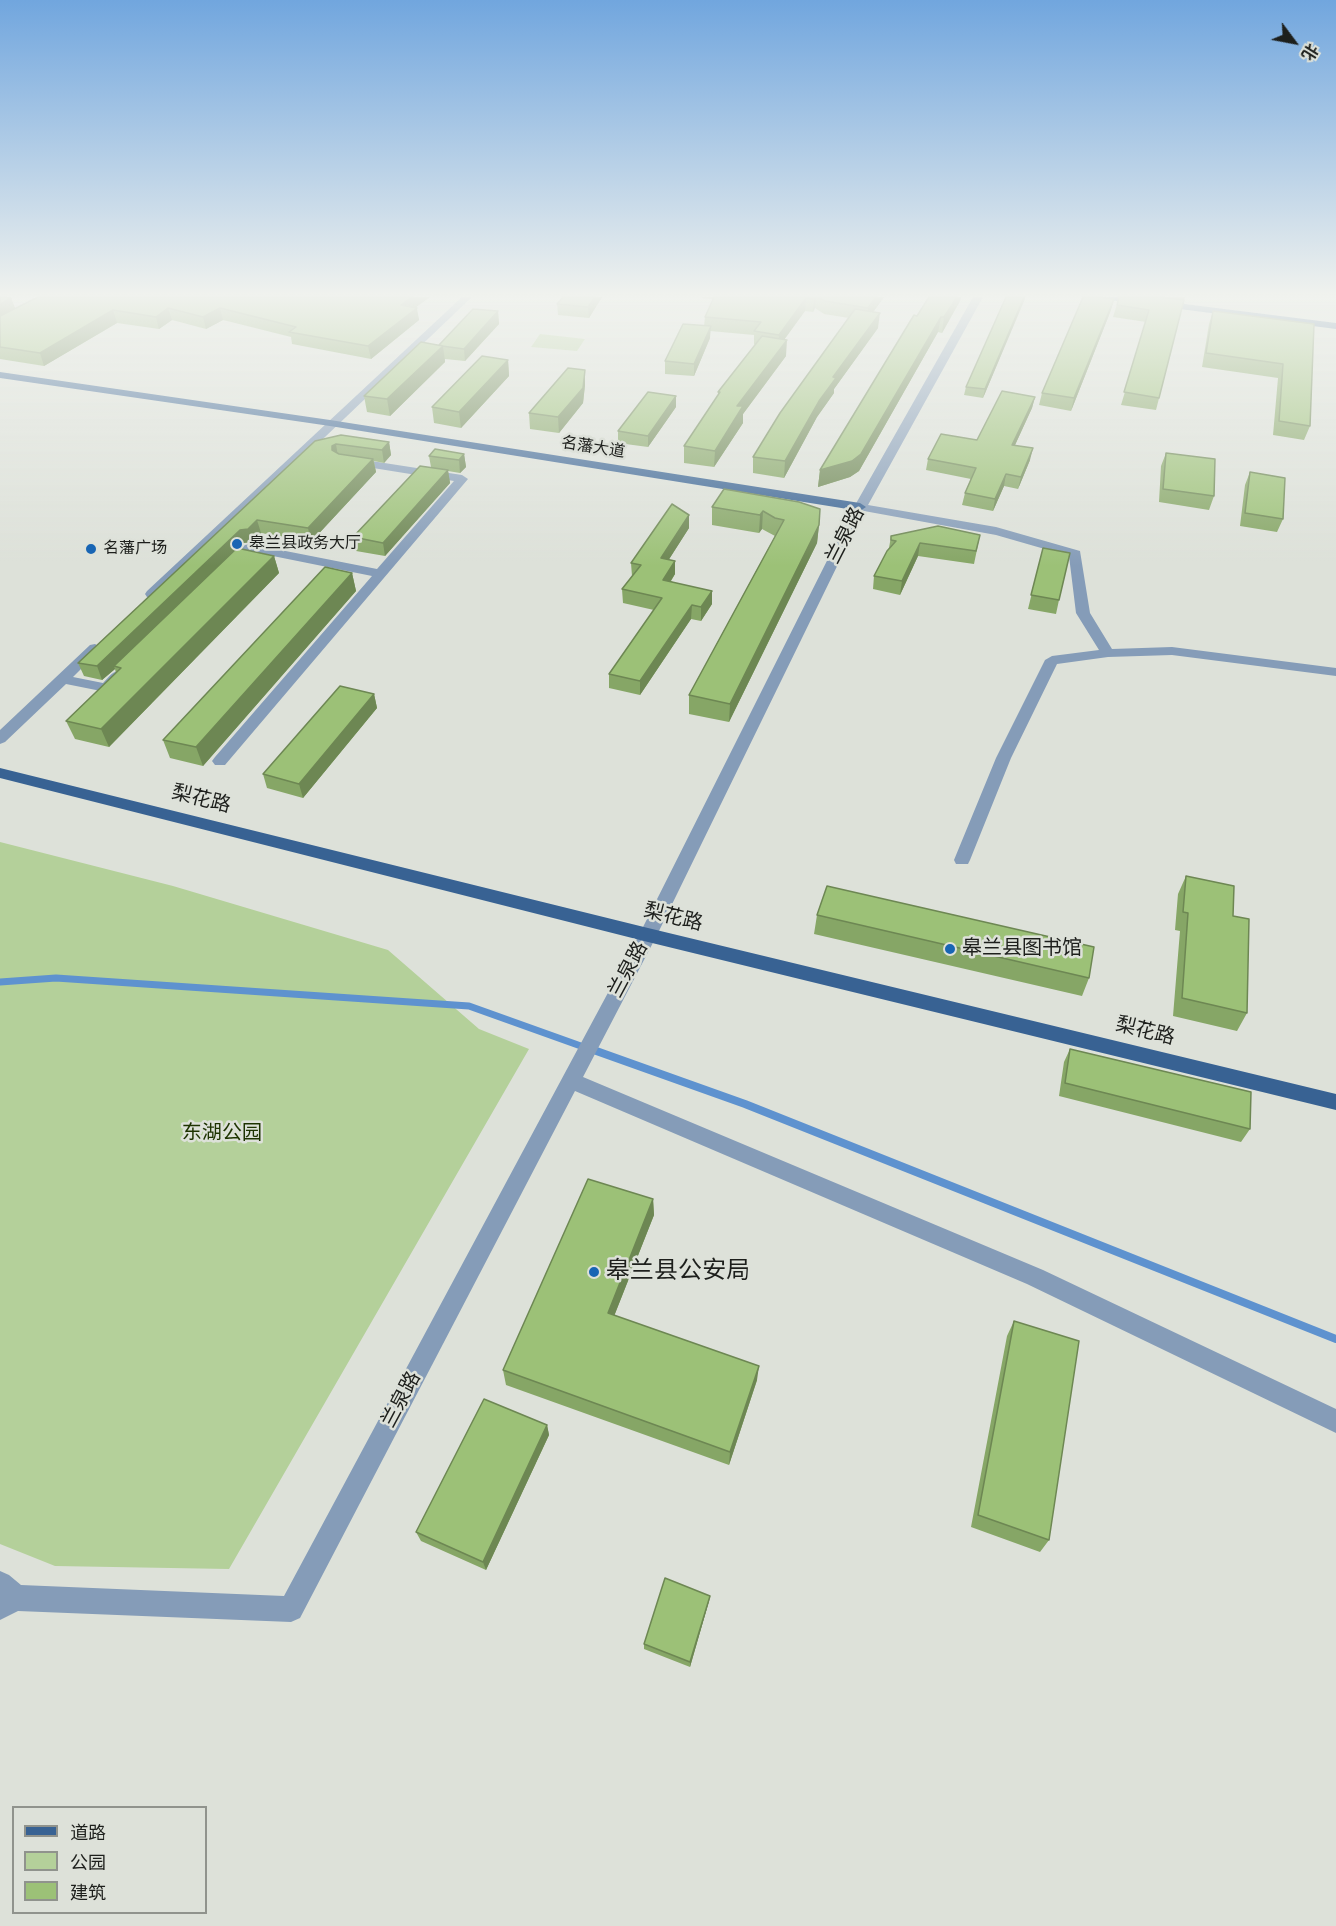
<!DOCTYPE html>
<html>
<head>
<meta charset="utf-8">
<style>
	body { margin:0 }
	#map { position:relative; width:1336px; height:1926px; overflow:hidden; background:#dde1d9; font-family:"Roboto Condensed","Noto Sans SC",sans-serif }
	canvas { display:block }
	.legend { position:absolute; left:12px; top:1806px; width:195px; height:108px; box-sizing:border-box; background:#dde1d9; border:2px solid #90938d; margin:0; padding:8px 10px; list-style:none; font-size:18px; color:#1d1f1c }
	.legend li { display:flex; align-items:center; gap:12px; height:30px }
	.legend b { width:30px; border:2px solid #90938d }
	.north { position:absolute; left:1264px; top:12px; width:60px; height:60px; -webkit-text-stroke:4px #dde1d9; paint-order:stroke; rotate:122deg; font-size:16px; font-weight:700; line-height:24px; text-align:center; color:#1d1f1c }
	.north::after { content:''; display:block; margin:auto; width:21px; height:27px; background:#1d1f1c; clip-path:polygon(50% 0,100% 100%,50% 72%,0 100%) }
</style>
</head>
<body>
<div id="map">
<canvas width="1336" height="1926"></canvas>
<ul class="legend">
<li><b style="height:8px;background:#386293"></b>道路</li>
<li><b style="height:16px;background:#b4d09a"></b>公园</li>
<li><b style="height:16px;background:#9cc177"></b>建筑</li>
</ul>
<div class="north">北</div>
</div>
<script>
const context = document.querySelector('canvas').getContext('2d');
context.lineJoin = 'round';
function fillPath(path, color) {
  context.fillStyle = color;
  context.fill(path, 'evenodd');
}
function strokePath(path, color, width, dash) {
  context.strokeStyle = color;
  context.lineWidth = width;
  context.lineCap = dash ? 'butt' : 'round';
  context.setLineDash(dash || []);
  context.stroke(path);
}
function drawText(font, color, halo, rows, align = 'center') {
  context.font = font + ' "Roboto Condensed","Noto Sans SC",sans-serif';
  context.lineWidth = 5;
  context.setLineDash([]);
  context.textBaseline = 'middle';
  context.strokeStyle = halo;
  context.fillStyle = color;
  for (const [text, x, y, turn = 0] of rows) {
    context.save();
    context.translate(x, y);
    context.rotate((+turn || 0) * Math.PI / 180);
    context.textAlign = isNaN(turn) ? turn : align;
    if (halo) context.strokeText(text, 0, 0);
    context.fillText(text, 0, 0);
    context.restore();
  }
}
const green = new Path2D(`
	M 540,334 L 585,339 L 577,351 L 531,347 Z
	M 0,842 L 173,886 L 388,950 L 479,1029 L 529,1049 L 229,1569 L 55,1566 L 0,1544 Z`);
const streamFar1 = new Path2D(`
	M 0,982 L 56,978 L 469,1006 L 592,1050`);
const stream = new Path2D(`
	M 588,1048 L 745,1104 L 1336,1339`);
const minor = new Path2D(`
	M 462,297 L 472,297 L 157,597 L 147,597 L 145,594 L 147,591 Z
	M 973,297 L 983,297 L 868,505 L 996,527 L 1080,551 L 1090,613 L 1112,649 L 1172,647 L 1336,668 L 1336,676 L 1172,655 L 1108,657 L 1057,664 L 1011,758 L 970,860 L 968,864 L 956,864 L 954,860 L 996,758 L 1045,660 L 1052,656 L 1099,650 L 1076,613 L 1069,556 L 996,535 L 864,511 L 657,935 L 583,1077 L 1043,1270 L 1336,1409 L 1336,1433 L 1027,1284 L 575,1091 L 300,1618 L 291,1622 L 18,1611 L 0,1620 L 0,1571 L 9,1575 L 21,1585 L 284,1596 L 639,935 L 854,507 Z
	M 352,458 L 462,475 L 468,479 L 225,765 L 215,765 L 212,761 L 215,757 L 372,576 L 253,552 L 235,571 L 225,571 L 223,568 L 225,565 L 245,545 L 250,544 L 377,569 L 454,481 L 348,464 L 346,462 Z
	M 95,644 L 102,648 L 73,677 L 103,683 C 110,676 115,668 125,671 L 127,674 C 122,681 114,690 106,692 L 66,684 L 5,742 L 0,744 L 0,730 L 90,645 Z`);
const major = new Path2D(`
	M 1104,297 L 1129,297 L 1336,323 L 1336,329 L 1109,300 Z
	M 0,372 L 330,420 L 860,503 L 866,507 L 860,511 L 330,426 L 0,378 Z
	M 0,768 L 648,928 L 1336,1094 L 1336,1110 L 648,942 L 0,778 Z`);
const wall = new Path2D(`
	M 0,297 L 11,298 L 15,309 L 416,307 L 419,320 L 371,359 L 292,344 L 291,337 L 223,320 L 206,329 L 172,320 L 159,329 L 117,323 L 44,366 L 0,359 Z
	M 563,297 L 602,297 L 589,318 L 558,315 L 557,304 Z
	M 702,297 L 884,297 L 873,312 L 878,328 L 834,389 L 834,393 L 817,417 L 784,478 L 753,473 L 753,457 L 849,318 L 824,314 L 815,308 L 813,312 L 805,311 L 784,340 L 786,356 L 743,414 L 743,423 L 714,467 L 684,463 L 684,446 L 718,397 L 718,392 L 755,345 L 754,344 L 754,335 L 710,331 L 710,338 L 694,376 L 665,374 L 665,361 L 704,326 L 705,317 L 713,299 L 702,298 Z
	M 1006,297 L 1025,297 L 983,398 L 964,395 L 966,387 Z
	M 1119,297 L 1185,297 L 1156,410 L 1121,405 L 1146,322 L 1113,317 Z
	M 1114,299 L 1111,310 L 1071,411 L 1039,405 L 1042,393 Z
	M 960,301 L 942,333 L 938,332 L 859,471 L 850,477 L 818,487 L 820,470 L 917,316 Z
	M 498,311 L 499,324 L 465,361 L 445,359 L 445,362 L 390,416 L 367,412 L 364,396 Z
	M 1213,311 L 1314,324 L 1310,426 L 1304,440 L 1273,435 L 1278,378 L 1202,367 L 1209,324 Z
	M 508,360 L 509,376 L 461,428 L 434,423 L 432,407 Z
	M 585,385 L 583,403 L 559,433 L 530,429 L 529,413 Z
	M 1035,397 L 1032,408 L 1015,445 L 1030,460 L 1018,489 L 1004,486 L 993,511 L 962,505 L 965,493 L 971,479 L 926,470 L 928,459 L 977,440 Z
	M 676,407 L 648,447 L 618,443 L 618,431 Z
	M 315,441 L 389,442 L 391,455 L 384,463 L 374,461 L 376,472 L 311,542 L 261,533 L 252,542 L 243,543 L 238,549 L 274,556 L 279,573 L 109,747 L 75,739 L 66,721 L 116,673 L 115,669 L 102,680 L 84,676 L 78,663 Z
	M 1166,453 L 1214,496 L 1209,510 L 1159,502 L 1161,466 Z
	M 464,454 L 466,467 L 460,473 L 448,471 L 450,483 L 385,556 L 356,551 L 353,537 L 431,467 L 429,456 Z
	M 1250,472 L 1283,519 L 1277,532 L 1240,526 L 1245,485 Z
	M 724,489 L 819,525 L 817,543 L 729,722 L 689,714 L 689,695 L 775,536 L 762,529 L 759,533 L 712,525 L 712,507 Z
	M 689,515 L 689,528 L 669,559 L 675,574 L 671,581 L 712,604 L 701,621 L 691,619 L 640,695 L 609,688 L 609,674 L 654,610 L 623,603 L 622,589 L 632,576 L 631,563 Z
	M 980,535 L 974,564 L 918,556 L 900,595 L 873,589 L 874,576 L 889,548 L 891,536 Z
	M 1043,548 L 1059,600 L 1056,614 L 1028,609 Z
	M 352,573 L 356,591 L 203,766 L 170,758 L 163,740 Z
	M 374,694 L 377,708 L 303,798 L 267,788 L 263,774 Z
	M 1186,876 L 1233,916 L 1247,1013 L 1237,1031 L 1173,1016 L 1180,931 L 1175,930 L 1178,894 Z
	M 817,915 L 1089,978 L 1082,996 L 814,934 Z
	M 1070,1049 L 1250,1129 L 1241,1142 L 1059,1096 L 1064,1062 Z
	M 653,1199 L 654,1215 L 614,1316 L 757,1380 L 729,1465 L 506,1385 L 503,1370 Z
	M 1014,1321 L 1049,1540 L 1040,1552 L 971,1527 L 1007,1336 Z
	M 547,1425 L 549,1435 L 486,1570 L 421,1541 L 416,1532 Z
	M 710,1596 L 709,1601 L 690,1667 L 644,1649 L 644,1644 Z`);
const shadedWall = new Path2D(`
	M 412,297 L 430,297 L 403,317 L 401,305 Z
	M 595,297 L 602,297 L 589,318 L 588,307 Z
	M 816,297 L 815,308 L 813,312 L 814,299 Z
	M 876,297 L 884,297 L 867,321 L 868,308 Z
	M 957,297 L 961,297 L 960,301 L 942,333 L 944,317 Z
	M 1024,297 L 1025,297 L 1025,299 L 983,398 L 985,389 Z
	M 11,298 L 16,310 L 0,319 L 0,304 Z
	M 806,298 L 805,311 L 778,348 L 779,335 Z
	M 1114,299 L 1111,310 L 1071,411 L 1074,398 Z
	M 168,308 L 172,320 L 159,329 L 156,317 Z
	M 220,308 L 223,320 L 206,329 L 203,317 Z
	M 417,308 L 419,320 L 371,359 L 368,346 Z
	M 113,310 L 117,323 L 44,366 L 40,353 Z
	M 498,311 L 499,324 L 465,361 L 464,349 Z
	M 880,313 L 878,328 L 834,389 L 834,393 L 817,417 L 784,478 L 785,461 L 819,401 L 833,377 Z
	M 941,317 L 938,332 L 859,471 L 850,477 L 818,487 L 820,470 Z
	M 711,326 L 710,338 L 694,376 L 694,364 Z
	M 787,340 L 786,356 L 743,414 L 743,423 L 714,467 L 715,451 L 737,406 Z
	M 443,346 L 445,362 L 390,416 L 387,399 Z
	M 508,360 L 509,376 L 461,428 L 459,412 Z
	M 585,370 L 585,385 L 583,403 L 559,433 L 558,417 Z
	M 676,396 L 676,407 L 648,447 L 648,436 Z
	M 1035,397 L 1032,408 L 1010,456 L 1012,445 Z
	M 389,442 L 391,455 L 384,463 L 382,450 Z
	M 336,444 L 338,457 L 332,450 L 332,446 Z
	M 1033,448 L 1030,460 L 1018,489 L 1021,477 Z
	M 464,454 L 466,467 L 460,473 L 459,460 Z
	M 373,459 L 376,472 L 311,542 L 308,528 Z
	M 448,470 L 450,483 L 385,556 L 383,543 Z
	M 1006,474 L 1004,486 L 993,511 L 995,499 Z
	M 763,511 L 762,529 L 759,533 L 760,515 Z
	M 689,515 L 689,528 L 661,572 L 661,558 Z
	M 257,520 L 261,533 L 252,542 L 243,543 L 117,667 L 114,666 L 115,669 L 102,680 L 97,666 L 240,530 Z
	M 819,525 L 817,543 L 729,722 L 730,704 Z
	M 920,543 L 918,556 L 900,595 L 902,581 Z
	M 274,556 L 279,573 L 109,747 L 101,729 Z
	M 675,561 L 675,574 L 663,593 L 663,580 Z
	M 352,573 L 356,591 L 203,766 L 196,747 Z
	M 712,591 L 712,604 L 701,621 L 701,607 Z
	M 692,605 L 691,619 L 640,695 L 640,681 Z
	M 374,694 L 377,708 L 303,798 L 299,784 Z
	M 653,1199 L 654,1215 L 609,1329 L 608,1313 Z
	M 759,1366 L 757,1380 L 729,1465 L 730,1452 Z
	M 547,1425 L 549,1435 L 486,1570 L 483,1562 Z
	M 710,1596 L 709,1601 L 690,1667 L 690,1662 Z`);
const building = new Path2D(`
	M 0,297 L 4,297 L 11,298 L 0,304 Z
	M 38,297 L 412,297 L 401,305 L 417,308 L 368,346 L 289,332 L 296,327 L 220,308 L 203,317 L 168,308 L 156,317 L 113,310 L 40,353 L 0,347 L 0,316 Z
	M 563,297 L 595,297 L 588,307 L 557,304 Z
	M 714,297 L 816,297 L 814,299 L 806,298 L 779,335 L 754,331 L 761,322 L 705,317 Z
	M 818,297 L 876,297 L 868,308 L 825,301 Z
	M 929,297 L 957,297 L 944,317 L 941,317 L 861,454 L 852,461 L 820,470 L 914,315 L 917,316 Z
	M 1006,297 L 1024,297 L 985,389 L 966,387 Z
	M 1083,297 L 1099,297 L 1114,299 L 1074,398 L 1042,393 Z
	M 1119,297 L 1161,297 L 1184,300 L 1159,398 L 1124,392 L 1149,310 L 1117,305 Z
	M 473,309 L 498,311 L 464,349 L 442,346 L 443,346 L 439,345 Z
	M 855,309 L 880,313 L 833,377 L 836,378 L 819,401 L 785,461 L 753,457 L 780,413 Z
	M 1213,311 L 1314,324 L 1310,426 L 1279,421 L 1283,364 L 1206,353 Z
	M 683,324 L 711,326 L 694,364 L 665,361 Z
	M 762,336 L 787,340 L 737,406 L 743,406 L 715,451 L 684,446 L 720,392 L 718,392 Z
	M 421,342 L 443,346 L 387,399 L 364,396 Z
	M 482,356 L 508,360 L 459,412 L 432,407 Z
	M 568,368 L 585,370 L 583,388 L 558,417 L 529,413 Z
	M 1002,391 L 1035,397 L 1012,445 L 1033,448 L 1021,477 L 1006,474 L 995,499 L 965,493 L 976,468 L 928,459 L 941,434 L 977,440 Z
	M 648,392 L 676,396 L 648,436 L 618,431 Z
	M 341,435 L 389,442 L 382,450 L 336,444 L 332,446 L 332,450 L 339,454 L 373,459 L 308,528 L 257,520 L 248,529 L 240,530 L 97,666 L 78,663 L 315,441 Z
	M 435,449 L 464,454 L 459,460 L 429,456 Z
	M 1166,453 L 1215,459 L 1214,496 L 1163,489 Z
	M 420,466 L 448,470 L 383,543 L 353,537 Z
	M 1250,472 L 1285,478 L 1283,519 L 1245,513 Z
	M 724,489 L 799,502 L 820,509 L 819,525 L 730,704 L 689,695 L 784,520 L 775,518 L 763,511 L 760,515 L 712,507 Z
	M 672,504 L 689,515 L 661,558 L 675,561 L 663,580 L 712,591 L 701,607 L 692,605 L 640,681 L 609,674 L 662,598 L 622,589 L 641,565 L 631,563 Z
	M 938,526 L 980,535 L 976,551 L 920,543 L 902,581 L 874,576 L 887,551 L 896,541 L 891,540 L 891,536 Z
	M 237,548 L 274,556 L 101,729 L 66,721 L 121,668 L 114,666 Z
	M 1043,548 L 1070,553 L 1059,600 L 1031,595 Z
	M 325,567 L 352,573 L 196,747 L 163,740 Z
	M 340,686 L 374,694 L 299,784 L 263,774 Z
	M 1186,876 L 1234,886 L 1233,916 L 1249,919 L 1247,1013 L 1182,998 L 1188,913 L 1183,912 Z
	M 827,886 L 1094,947 L 1089,978 L 817,915 Z
	M 1070,1049 L 1251,1092 L 1250,1129 L 1065,1083 Z
	M 588,1179 L 653,1199 L 608,1313 L 759,1366 L 730,1452 L 503,1370 Z
	M 1014,1321 L 1079,1341 L 1049,1540 L 978,1515 Z
	M 484,1399 L 547,1425 L 483,1562 L 416,1532 Z
	M 665,1578 L 710,1596 L 690,1662 L 644,1644 Z`);
const markers = [
	[237,544,6,"#1865b4"],
	[91,549,6,"#1865b4"],
	[950,949,6,"#1865b4"],
	[594,1272,6,"#1865b4"]
];
const farStreetnames = [
	["名藩大道",593,448,9]
];
const farPoinames = [
	["皋兰县政务大厅",249,544],
	["名藩广场",103,549]
];
const streetNames = [
	["兰泉路",846,536,-63],
	["梨花路",201,800,14],
	["梨花路",673,918,14],
	["兰泉路",629,970,-62],
	["梨花路",1145,1032,14],
	["兰泉路",402,1400,-62]
];
const poiNames = [
	["皋兰县图书馆",962,949]
];
const parkNames = [
	["东湖公园",222,1134]
];
const nearPoinames = [
	["皋兰县公安局",606,1272]
];
fillPath(green, '#b4d09a');
strokePath(streamFar1, '#5e92cf', 7);
strokePath(stream, '#5e92cf', 8);
fillPath(minor, '#859cb8');
fillPath(major, '#386293');
fillPath(wall, '#86a666');
fillPath(shadedWall, '#6d8753');
fillPath(building, '#9cc177');
strokePath(building, '#6d8753', 1.5);
const sky = context.createLinearGradient(0, 0, 0, 566);
sky.addColorStop(0, '#71a6de');
sky.addColorStop(0.52, '#f0f2ee');
sky.addColorStop(1, '#f0f2ee00');
context.fillStyle = sky;
context.fillRect(0, 0, 1336, 566);
for (const [x, y, r, color] of markers) {
  const dot = new Path2D();
  dot.arc(x, y, r, 0, 2 * Math.PI);
  context.fillStyle = color;
  context.fill(dot);
  strokePath(dot, '#dde1d9', 2);
}
drawText('16px', '#1d1f1c', '#dde1d9', farStreetnames);
drawText('16px', '#1d1f1c', '#dde1d9', farPoinames, 'left');
drawText('20px', '#1d1f1c', '#dde1d9', streetNames);
drawText('20px', '#1d1f1c', '#dde1d9', poiNames, 'left');
drawText('20px', '#1d3300', '#dde1d9', parkNames);
drawText('24px', '#1d1f1c', '#dde1d9', nearPoinames, 'left');
</script>
</body>
</html>
